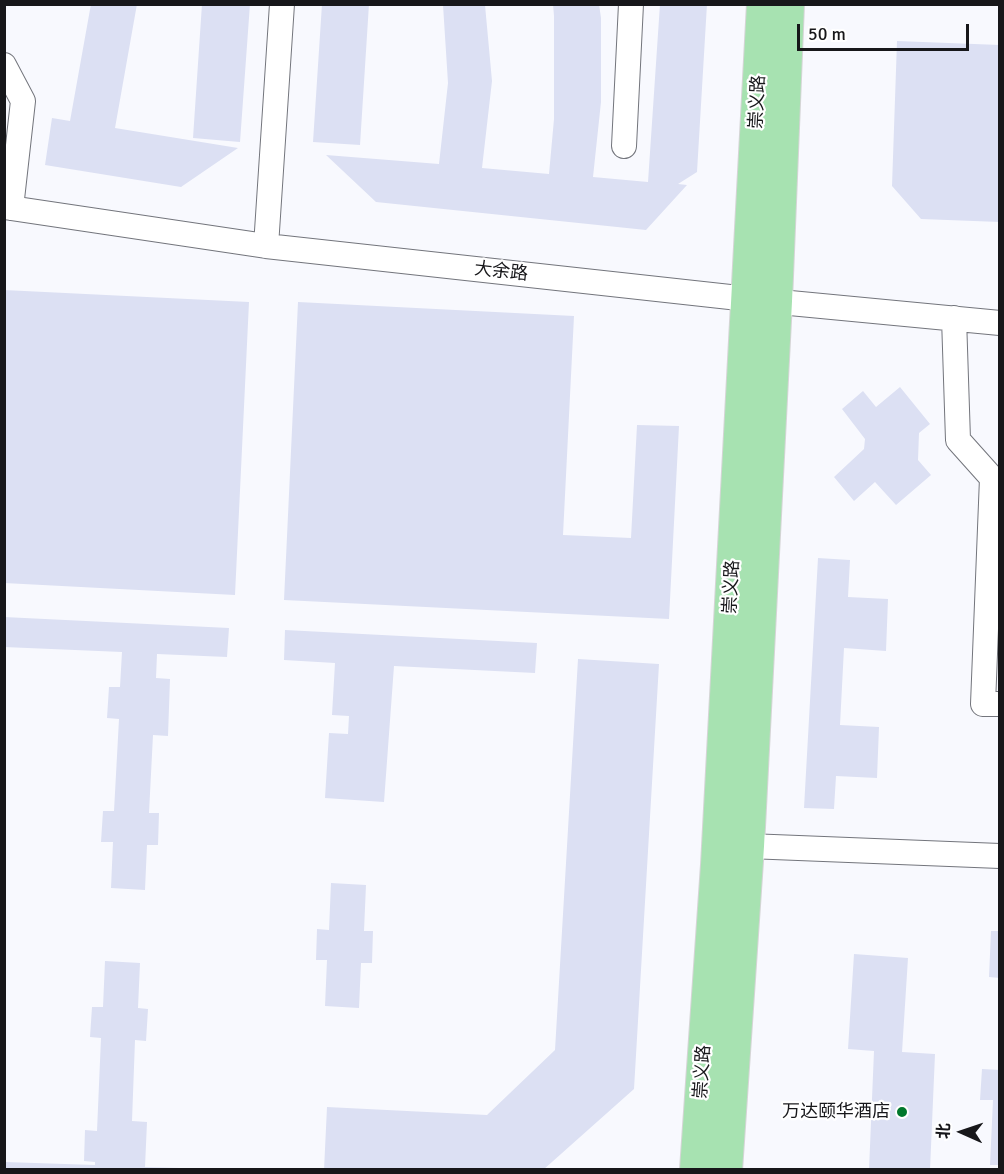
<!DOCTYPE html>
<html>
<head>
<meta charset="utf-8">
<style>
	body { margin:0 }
	#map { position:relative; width:1004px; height:1174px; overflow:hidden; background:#f8f9fe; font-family:Signika,"Noto Sans SC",sans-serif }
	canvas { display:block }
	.frame { position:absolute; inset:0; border:6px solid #17171a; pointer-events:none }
	.north { position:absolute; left:932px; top:1102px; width:60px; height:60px; -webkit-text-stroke:4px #fff; paint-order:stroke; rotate:273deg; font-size:16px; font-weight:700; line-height:24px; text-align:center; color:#17171a }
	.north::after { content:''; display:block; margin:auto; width:21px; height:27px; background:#17171a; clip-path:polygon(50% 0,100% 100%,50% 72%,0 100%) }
	.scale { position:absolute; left:797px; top:24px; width:172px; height:27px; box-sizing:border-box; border:3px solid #17171a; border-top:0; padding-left:8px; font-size:18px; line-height:21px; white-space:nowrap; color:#17171a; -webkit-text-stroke:4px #fff; paint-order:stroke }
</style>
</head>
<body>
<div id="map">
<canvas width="1004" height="1174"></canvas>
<div class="frame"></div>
<div class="north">北</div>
<div class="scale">50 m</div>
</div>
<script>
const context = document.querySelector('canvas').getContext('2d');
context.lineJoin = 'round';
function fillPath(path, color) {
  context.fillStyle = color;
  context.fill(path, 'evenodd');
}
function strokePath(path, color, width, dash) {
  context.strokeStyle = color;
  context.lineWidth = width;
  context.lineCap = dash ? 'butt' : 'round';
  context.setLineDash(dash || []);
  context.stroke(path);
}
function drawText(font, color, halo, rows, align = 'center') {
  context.font = font + ' Signika,"Noto Sans SC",sans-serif';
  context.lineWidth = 4.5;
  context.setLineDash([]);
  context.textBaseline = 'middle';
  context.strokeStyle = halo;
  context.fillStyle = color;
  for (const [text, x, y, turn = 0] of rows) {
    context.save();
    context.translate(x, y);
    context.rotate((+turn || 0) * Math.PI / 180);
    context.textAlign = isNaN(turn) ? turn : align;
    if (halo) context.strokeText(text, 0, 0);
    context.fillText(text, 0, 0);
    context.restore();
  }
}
const building = new Path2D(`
	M 91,4 L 137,4 L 115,128 L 238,148 L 181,187 L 45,165 L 52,118 L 70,121 Z
	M 202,4 L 250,4 L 240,142 L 193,138 Z
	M 322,4 L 369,4 L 360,145 L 313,142 Z
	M 553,4 L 599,4 L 601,18 L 601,102 L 593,177 L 648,182 L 660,4 L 707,4 L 697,172 L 678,184 L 687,185 L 646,230 L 376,202 L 326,155 L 439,164 L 448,83 L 443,5 L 485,5 L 492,81 L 482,168 L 549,174 L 554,119 L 554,16 Z
	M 897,41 L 1000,45 L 1000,222 L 921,219 L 892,186 Z
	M 4,290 L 249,302 L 235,595 L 4,583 Z
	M 298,302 L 574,316 L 563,535 L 631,538 L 637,425 L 679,426 L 669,619 L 284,600 Z
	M 900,387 L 930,424 L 919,433 L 918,460 L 931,475 L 896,505 L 875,482 L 854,501 L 834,477 L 864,449 L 865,439 L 842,409 L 863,391 L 876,407 Z
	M 818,558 L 850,560 L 848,597 L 888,599 L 886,651 L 844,648 L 840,725 L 879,727 L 877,778 L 836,776 L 834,809 L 804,808 Z
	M 4,617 L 229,628 L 227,657 L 157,654 L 156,678 L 170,679 L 168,736 L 153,735 L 149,813 L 159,813 L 158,845 L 147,845 L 145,890 L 111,888 L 113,842 L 101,842 L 103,811 L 114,811 L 119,719 L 107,718 L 109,687 L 120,687 L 122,652 L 4,647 Z
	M 285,630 L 537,643 L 535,673 L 394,666 L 384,802 L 325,798 L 329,733 L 348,734 L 349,716 L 332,715 L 335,663 L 284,660 Z
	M 578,659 L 659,664 L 634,1089 L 543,1170 L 324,1170 L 327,1107 L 487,1115 L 555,1050 Z
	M 331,883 L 366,885 L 364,931 L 373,931 L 372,963 L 361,963 L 359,1008 L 325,1006 L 327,960 L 316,960 L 317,929 L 329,930 Z
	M 991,931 L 1000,931 L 1000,978 L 989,977 Z
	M 854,954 L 908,958 L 902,1052 L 935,1054 L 930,1170 L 869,1170 L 874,1051 L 848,1049 Z
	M 105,961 L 140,963 L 138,1008 L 148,1009 L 146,1041 L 135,1040 L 132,1121 L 147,1122 L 145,1167 L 180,1168 L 180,1170 L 5,1170 L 5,1162 L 95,1165 L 95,1162 L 84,1161 L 85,1130 L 97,1131 L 101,1038 L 90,1037 L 92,1007 L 103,1007 Z
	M 982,1069 L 1000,1070 L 1000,1165 L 990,1165 L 993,1100 L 980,1100 Z`);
const minor = new Path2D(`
	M 4,65 L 23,101 L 11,208
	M 624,146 L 631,4
	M 4,207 L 266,246 L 748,299 L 1000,323
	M 266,246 L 282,4
	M 954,318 L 958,440 L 992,478 L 983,704 L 1000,704
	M 748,846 L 1000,856`);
const major = new Path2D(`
	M 696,1170 L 717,865 L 763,4
	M 726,1170 L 748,846 L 776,301 L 788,4`);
const markers = [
	[902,1112,6,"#00772c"]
];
const streetNames = [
	["崇义路",758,102,-87],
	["大余路",501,272,6],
	["崇义路",732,587,-87],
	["崇义路",703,1072,-86]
];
const poiNames = [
	["万达颐华酒店",890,1112]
];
fillPath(building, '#dce0f3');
strokePath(minor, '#73757c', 26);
strokePath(major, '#d5d5d6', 34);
strokePath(minor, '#fff', 24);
strokePath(major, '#a7e2b1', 32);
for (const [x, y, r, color] of markers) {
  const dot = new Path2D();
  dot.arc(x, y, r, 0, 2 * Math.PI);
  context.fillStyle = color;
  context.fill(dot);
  strokePath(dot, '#fff', 2);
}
drawText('18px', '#17171a', '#fff', streetNames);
drawText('18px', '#17171a', '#fff', poiNames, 'right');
</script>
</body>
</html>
